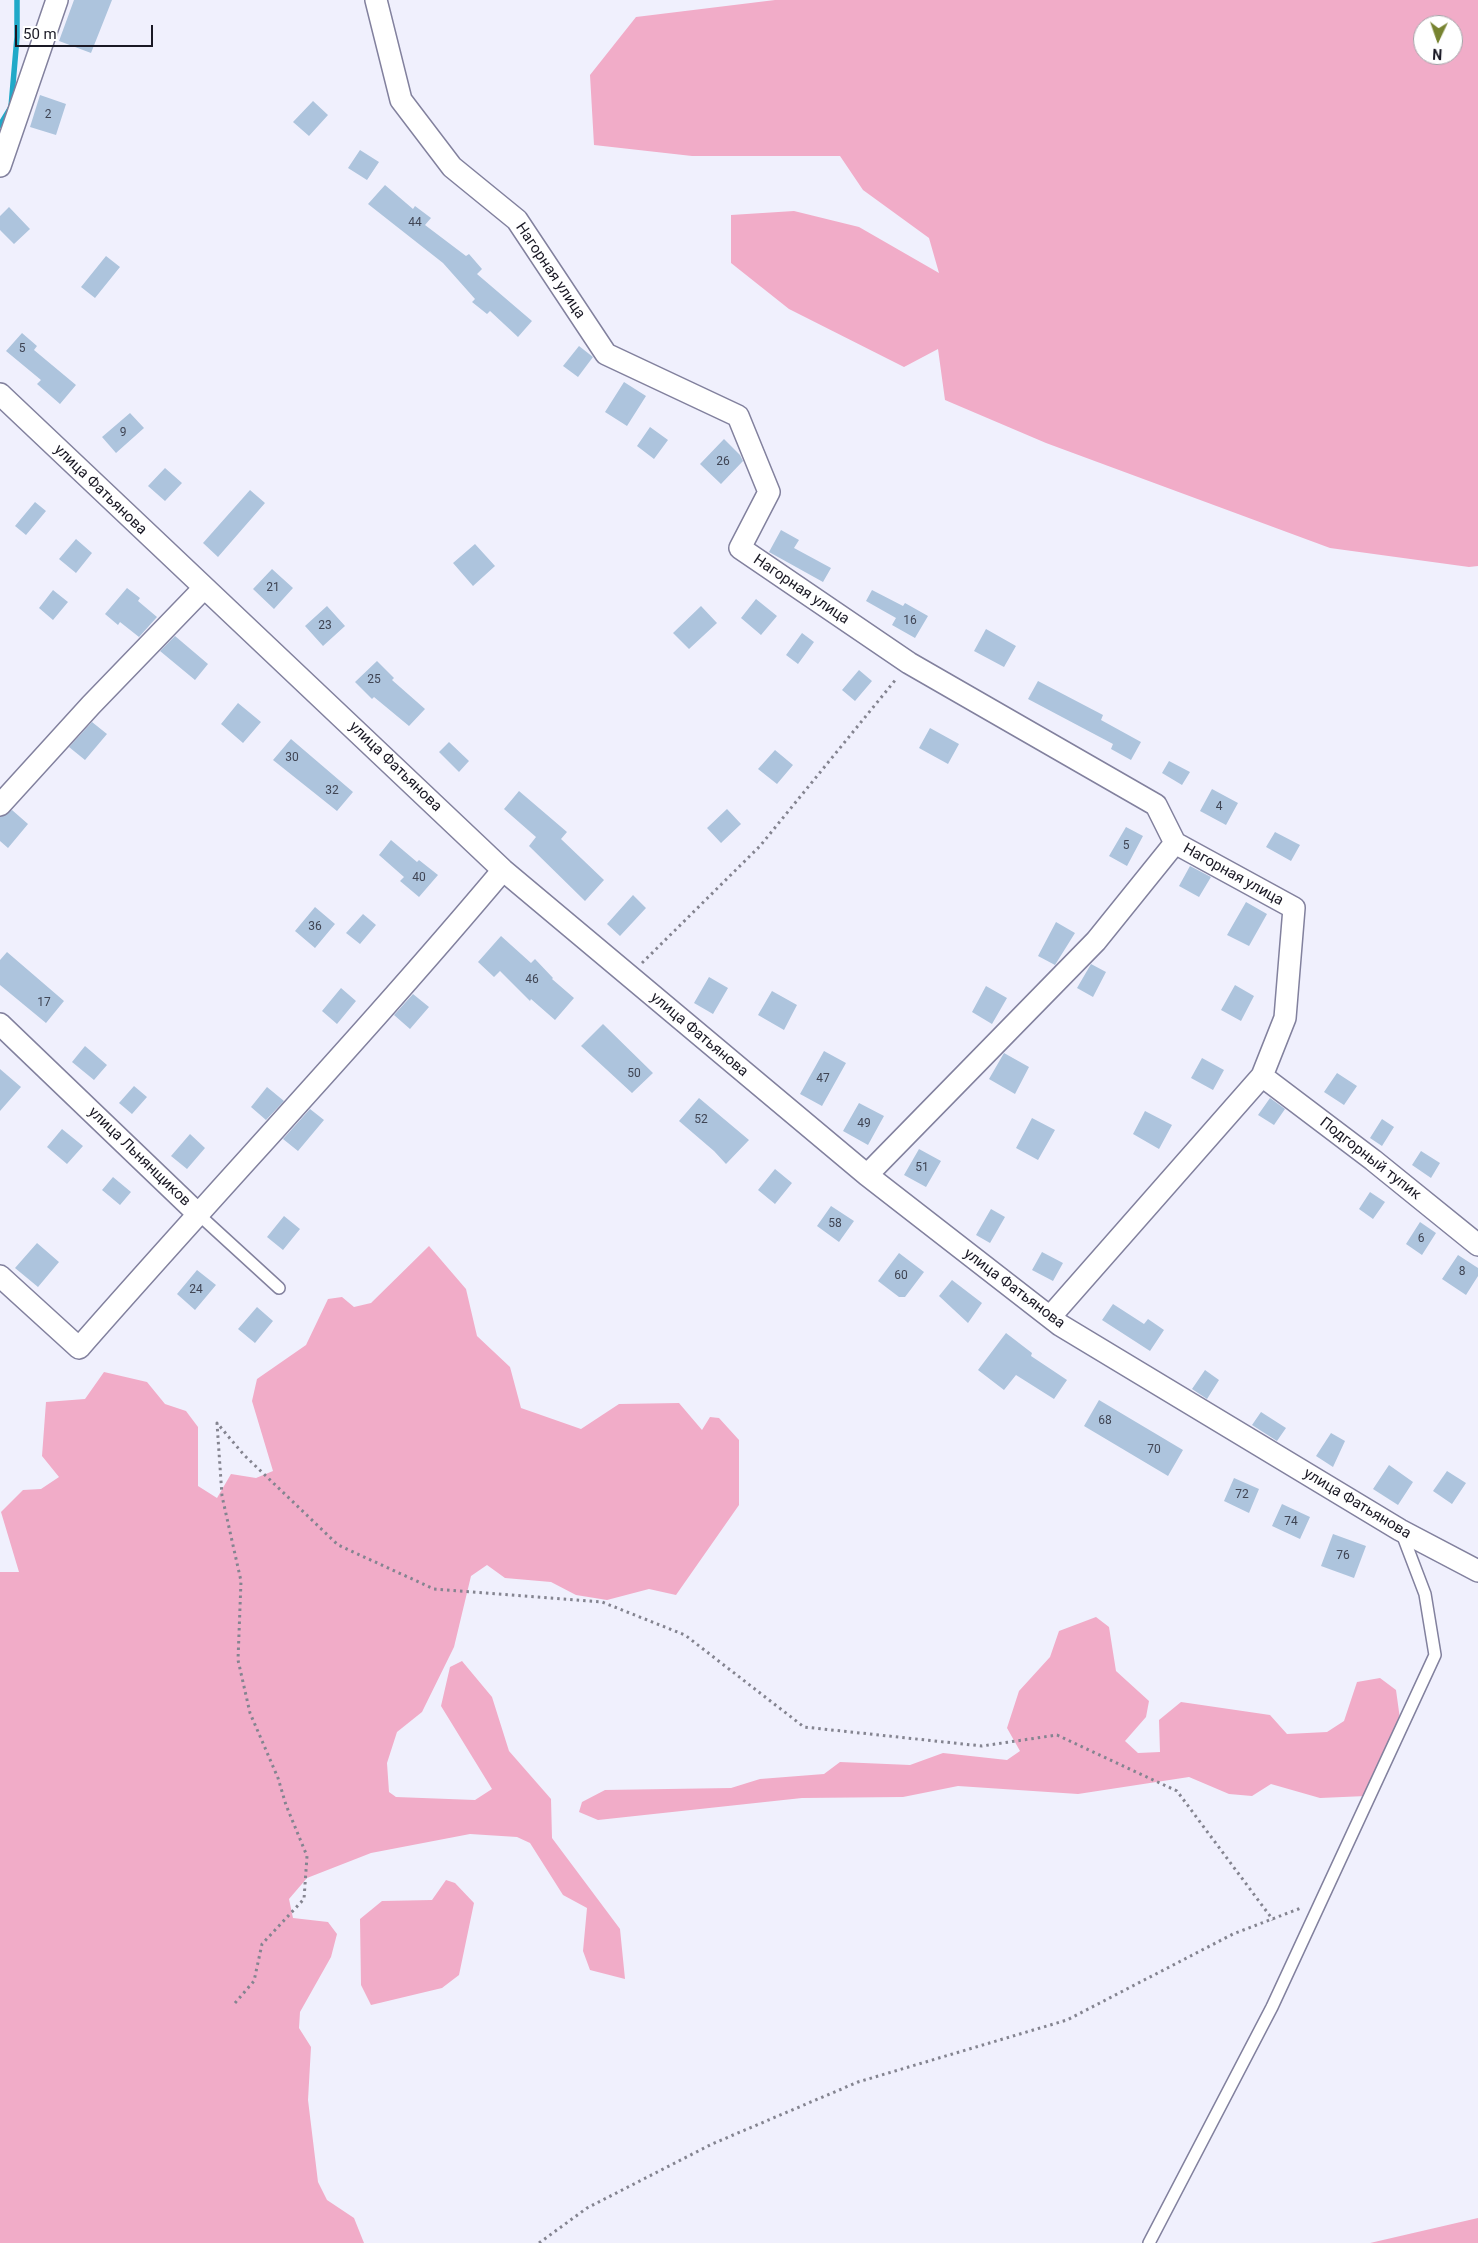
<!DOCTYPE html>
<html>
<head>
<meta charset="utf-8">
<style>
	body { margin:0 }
	#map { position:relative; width:1478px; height:2243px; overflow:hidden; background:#f0f0fd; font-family:Roboto,sans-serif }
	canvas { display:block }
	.north { position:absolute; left:1413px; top:15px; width:50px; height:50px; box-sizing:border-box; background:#fff; border:1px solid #a3a3a8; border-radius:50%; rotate:183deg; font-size:14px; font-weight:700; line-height:20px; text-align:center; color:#1a1925 }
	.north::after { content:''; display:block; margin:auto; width:18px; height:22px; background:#778330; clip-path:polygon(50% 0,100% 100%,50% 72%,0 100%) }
	.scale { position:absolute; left:15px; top:25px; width:138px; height:22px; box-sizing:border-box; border:2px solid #1a1925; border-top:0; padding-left:6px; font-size:15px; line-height:18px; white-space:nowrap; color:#1a1925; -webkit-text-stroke:4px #fff; paint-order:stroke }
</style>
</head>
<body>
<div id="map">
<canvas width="1478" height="2243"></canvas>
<div class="north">N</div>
<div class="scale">50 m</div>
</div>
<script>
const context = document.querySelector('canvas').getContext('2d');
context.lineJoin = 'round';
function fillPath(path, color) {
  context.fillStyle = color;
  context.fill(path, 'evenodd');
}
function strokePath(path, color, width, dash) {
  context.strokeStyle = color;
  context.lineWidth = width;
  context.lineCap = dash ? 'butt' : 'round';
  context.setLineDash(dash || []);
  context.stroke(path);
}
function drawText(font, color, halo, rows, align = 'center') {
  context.font = font + ' Roboto,sans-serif';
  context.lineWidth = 4.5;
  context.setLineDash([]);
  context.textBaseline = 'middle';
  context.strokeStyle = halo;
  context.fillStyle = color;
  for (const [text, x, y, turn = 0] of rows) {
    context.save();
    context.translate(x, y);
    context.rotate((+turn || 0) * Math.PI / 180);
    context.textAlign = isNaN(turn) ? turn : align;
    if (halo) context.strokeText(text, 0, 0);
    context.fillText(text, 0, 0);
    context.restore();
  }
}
const green = new Path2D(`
	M 775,0 L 1478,0 L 1478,566 L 1469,567 L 1330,548 L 1046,443 L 945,400 L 938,349 L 904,367 L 789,309 L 731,263 L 731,215 L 794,211 L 859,227 L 939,273 L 929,238 L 863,190 L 840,156 L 692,156 L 594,145 L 590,75 L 636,17 ZM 1423,25 L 1453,25 L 1453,55 L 1423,55 Z
	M 429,1246 L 466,1289 L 477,1336 L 510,1367 L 521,1408 L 581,1429 L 619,1404 L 679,1403 L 702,1430 L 710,1417 L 719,1418 L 739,1440 L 739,1505 L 676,1595 L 649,1589 L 607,1600 L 576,1595 L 551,1582 L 505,1578 L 487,1565 L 471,1576 L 454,1647 L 422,1712 L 397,1732 L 387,1763 L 389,1792 L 396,1797 L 475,1800 L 492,1789 L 441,1706 L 450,1667 L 462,1661 L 492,1697 L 509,1751 L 551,1799 L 552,1838 L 620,1929 L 625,1979 L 590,1970 L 583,1951 L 587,1908 L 563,1895 L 530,1843 L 517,1837 L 470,1834 L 371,1853 L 307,1878 L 289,1899 L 293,1918 L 328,1922 L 337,1934 L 331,1957 L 300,2012 L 299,2028 L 311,2047 L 308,2100 L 318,2182 L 327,2200 L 354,2218 L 364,2243 L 0,2243 L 0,1572 L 19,1572 L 1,1512 L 23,1490 L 41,1489 L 59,1477 L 42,1456 L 46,1402 L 85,1399 L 104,1372 L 147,1382 L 165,1404 L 186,1411 L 198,1427 L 198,1486 L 217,1498 L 231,1474 L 256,1478 L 273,1471 L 252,1401 L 257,1379 L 306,1345 L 328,1299 L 342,1297 L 354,1307 L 371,1303 Z
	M 1096,1617 L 1109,1627 L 1116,1671 L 1149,1701 L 1146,1717 L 1125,1741 L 1138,1753 L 1160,1752 L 1159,1720 L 1181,1702 L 1270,1715 L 1287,1734 L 1327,1732 L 1344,1721 L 1357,1682 L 1380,1678 L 1396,1690 L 1400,1719 L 1366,1796 L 1320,1798 L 1271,1784 L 1252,1796 L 1229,1794 L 1189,1777 L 1078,1794 L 958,1786 L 903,1797 L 802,1798 L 598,1820 L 579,1812 L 582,1802 L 605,1790 L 731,1788 L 760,1779 L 824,1774 L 840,1762 L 910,1765 L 943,1753 L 1007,1760 L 1020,1751 L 1007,1728 L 1019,1691 L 1050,1657 L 1059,1631 Z
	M 446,1880 L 455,1883 L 474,1903 L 459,1975 L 442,1988 L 371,2005 L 361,1985 L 360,1919 L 382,1901 L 432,1900 Z
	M 1478,2218 L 1478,2243 L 1370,2243 Z`);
const stream = new Path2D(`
	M 0,125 L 11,107 L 17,37 L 17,0`);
const building = new Path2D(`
	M 74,0 L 112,0 L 91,53 L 59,41 Z
	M 40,95 L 66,104 L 56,135 L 30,127 Z
	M 313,101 L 328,115 L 309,136 L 293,122 Z
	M 360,150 L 379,162 L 367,180 L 348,168 Z
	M 385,185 L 413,209 L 415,206 L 431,218 L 425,225 L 466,256 L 469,254 L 482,269 L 477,274 L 532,321 L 518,337 L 490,311 L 487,314 L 472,302 L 475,299 L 443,263 L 368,204 Z
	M 9,207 L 30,229 L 14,244 L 0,230 L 0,216 Z
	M 106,256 L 120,267 L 95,298 L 81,287 Z
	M 22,333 L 37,346 L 34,350 L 76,385 L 60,404 L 37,384 L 41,380 L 6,351 Z
	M 579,346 L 593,357 L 578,377 L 563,366 Z
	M 624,382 L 646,396 L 627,426 L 605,412 Z
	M 130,413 L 144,428 L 116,453 L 102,437 Z
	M 650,427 L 668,440 L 654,459 L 637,446 Z
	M 724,439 L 740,455 L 743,461 L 721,484 L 700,464 Z
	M 165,468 L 182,483 L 165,501 L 148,486 Z
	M 250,490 L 265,503 L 218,557 L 203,543 Z
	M 35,502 L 46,511 L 26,535 L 15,526 Z
	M 781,530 L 799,540 L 794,548 L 831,568 L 823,582 L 769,552 Z
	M 76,539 L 92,553 L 76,573 L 59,559 Z
	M 475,544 L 495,566 L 473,586 L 453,563 Z
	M 272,569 L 293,588 L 274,609 L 253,589 Z
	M 127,588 L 140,598 L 138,601 L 157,617 L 139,637 L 120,622 L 118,625 L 105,614 Z
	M 53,590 L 68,602 L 53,620 L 39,608 Z
	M 872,590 L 903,606 L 905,603 L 928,616 L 915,638 L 892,625 L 896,618 L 866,601 Z
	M 756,599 L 777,616 L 761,635 L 741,618 Z
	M 327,606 L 345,626 L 323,646 L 305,626 Z
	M 701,606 L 717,623 L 689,649 L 673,633 Z
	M 986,629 L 1016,646 L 1004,667 L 974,651 Z
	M 802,633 L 814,642 L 798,664 L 786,655 Z
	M 175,636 L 208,664 L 195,680 L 160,651 Z
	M 377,661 L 394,678 L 392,680 L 425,709 L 409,726 L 374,697 L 372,699 L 355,682 Z
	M 859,670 L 872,681 L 855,701 L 842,690 Z
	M 1038,681 L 1103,715 L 1101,720 L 1141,742 L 1131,760 L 1111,749 L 1113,744 L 1028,699 Z
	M 238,703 L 261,722 L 243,743 L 221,724 Z
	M 92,722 L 107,734 L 85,760 L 69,747 Z
	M 930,728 L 959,744 L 948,764 L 919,748 Z
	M 291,739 L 353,792 L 337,811 L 273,760 Z
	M 449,742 L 469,761 L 459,772 L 439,752 Z
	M 775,750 L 793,765 L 777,784 L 758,769 Z
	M 1169,761 L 1190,772 L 1182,785 L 1162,773 Z
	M 1212,789 L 1238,803 L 1226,825 L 1200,811 Z
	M 519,791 L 567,832 L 561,839 L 604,880 L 585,901 L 529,846 L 536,837 L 504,809 Z
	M 727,809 L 741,824 L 721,843 L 707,828 Z
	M 12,810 L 28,824 L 8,848 L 0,841 L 0,817 Z
	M 1126,827 L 1143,836 L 1127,866 L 1109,856 Z
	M 1275,832 L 1300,845 L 1291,861 L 1266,847 Z
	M 391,840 L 417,862 L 419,860 L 438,875 L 419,897 L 400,881 L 404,877 L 379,855 Z
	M 1190,866 L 1211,877 L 1199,897 L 1179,886 Z
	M 633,895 L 646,908 L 620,936 L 607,924 Z
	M 1246,902 L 1267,914 L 1249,946 L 1227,935 Z
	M 315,907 L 335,924 L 315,948 L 295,931 Z
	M 363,914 L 376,925 L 360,944 L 346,933 Z
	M 1056,922 L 1075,933 L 1055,965 L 1038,956 Z
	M 501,936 L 531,963 L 535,959 L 553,978 L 552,979 L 574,998 L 555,1020 L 531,999 L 530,1001 L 500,971 L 494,977 L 478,962 Z
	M 7,952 L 64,1001 L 46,1023 L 0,985 L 0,960 Z
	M 1091,964 L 1106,972 L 1093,997 L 1077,988 Z
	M 709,977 L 728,988 L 713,1014 L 694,1003 Z
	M 1235,985 L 1254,996 L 1241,1021 L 1221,1010 Z
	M 986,986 L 1007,998 L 992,1024 L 972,1012 Z
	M 341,988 L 356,1001 L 337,1024 L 322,1011 Z
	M 772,991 L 797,1005 L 784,1030 L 758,1015 Z
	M 413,994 L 429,1007 L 410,1029 L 394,1015 Z
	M 603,1024 L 653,1073 L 632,1093 L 581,1046 Z
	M 85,1046 L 107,1065 L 94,1080 L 72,1062 Z
	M 824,1051 L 846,1063 L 822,1106 L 800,1094 Z
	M 1004,1053 L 1029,1067 L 1015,1094 L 989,1079 Z
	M 1202,1058 L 1224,1070 L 1213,1090 L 1191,1078 Z
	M 0,1069 L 21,1087 L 0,1111 Z
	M 1337,1073 L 1357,1086 L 1344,1105 L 1324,1092 Z
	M 134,1086 L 147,1097 L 132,1114 L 119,1103 Z
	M 267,1087 L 284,1101 L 266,1120 L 251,1107 Z
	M 699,1098 L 749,1140 L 726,1164 L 714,1151 L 679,1121 Z
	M 1270,1098 L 1285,1109 L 1274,1125 L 1258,1115 Z
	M 859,1103 L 884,1116 L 868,1145 L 843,1131 Z
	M 310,1109 L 324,1120 L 298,1151 L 283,1139 Z
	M 1145,1111 L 1172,1125 L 1159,1149 L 1133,1134 Z
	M 1032,1118 L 1055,1130 L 1038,1160 L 1016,1148 Z
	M 1382,1119 L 1394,1127 L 1382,1146 L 1370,1138 Z
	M 62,1129 L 83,1146 L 67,1164 L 47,1147 Z
	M 190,1134 L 205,1148 L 187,1169 L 171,1156 Z
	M 919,1149 L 941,1161 L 926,1187 L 904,1175 Z
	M 1421,1151 L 1440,1163 L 1431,1178 L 1412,1165 Z
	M 775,1169 L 792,1183 L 775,1204 L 758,1190 Z
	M 113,1177 L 131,1192 L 120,1205 L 102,1190 Z
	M 1370,1192 L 1385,1202 L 1373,1219 L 1359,1209 Z
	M 831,1206 L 854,1221 L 839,1242 L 817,1226 Z
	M 991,1209 L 1005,1217 L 990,1243 L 976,1235 Z
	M 284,1216 L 300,1229 L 283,1250 L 267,1237 Z
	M 1420,1222 L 1436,1233 L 1422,1255 L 1406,1244 Z
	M 37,1243 L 59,1262 L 38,1287 L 15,1268 Z
	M 1042,1252 L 1063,1263 L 1053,1281 L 1032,1270 Z
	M 899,1253 L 924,1272 L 905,1297 L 899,1297 L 878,1281 Z
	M 1458,1255 L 1478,1268 L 1478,1276 L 1466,1295 L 1442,1279 Z
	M 197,1270 L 216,1285 L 195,1310 L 177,1294 Z
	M 952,1280 L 982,1303 L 968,1323 L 939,1296 Z
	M 1113,1304 L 1144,1324 L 1148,1319 L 1164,1330 L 1150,1351 L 1102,1320 Z
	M 257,1307 L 273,1321 L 255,1343 L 238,1329 Z
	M 1006,1333 L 1032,1353 L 1031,1356 L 1067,1380 L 1054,1399 L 1016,1375 L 1004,1390 L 978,1370 Z
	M 1205,1370 L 1219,1380 L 1207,1399 L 1192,1389 Z
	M 1099,1400 L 1183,1450 L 1168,1476 L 1084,1426 Z
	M 1261,1412 L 1286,1428 L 1277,1441 L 1252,1425 Z
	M 1331,1433 L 1345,1441 L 1333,1467 L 1316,1456 Z
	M 1389,1465 L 1413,1482 L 1398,1505 L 1373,1489 Z
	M 1447,1471 L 1466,1483 L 1452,1504 L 1433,1491 Z
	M 1234,1478 L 1259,1489 L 1249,1513 L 1224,1501 Z
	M 1282,1504 L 1310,1517 L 1300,1539 L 1272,1526 Z
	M 1333,1534 L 1366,1546 L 1354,1578 L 1321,1566 Z`);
const path = new Path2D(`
	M 642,963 L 760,846 L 897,678
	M 235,2003 L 254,1981 L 262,1944 L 304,1899 L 307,1856 L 286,1805 L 278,1778 L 250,1713 L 238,1660 L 241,1581 L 222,1496 L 217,1423 L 244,1455 L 338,1545 L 434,1589 L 602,1602 L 685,1635 L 804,1727 L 982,1746 L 1057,1735 L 1119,1764 L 1177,1791 L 1273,1920
	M 539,2243 L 587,2208 L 712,2144 L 858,2082 L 1067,2020 L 1233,1934 L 1301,1908`);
const lane = new Path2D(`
	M 197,1213 L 279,1288
	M 1149,2243 L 1272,2007 L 1435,1655 L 1425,1594 L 1401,1531`);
const street = new Path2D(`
	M 376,0 L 401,100 L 452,167 L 517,220 L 606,354 L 738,416 L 769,492 L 740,548 L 909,663 L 1156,805 L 1175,843 L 1294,908 L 1285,1018 L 1262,1076 L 1050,1317
	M 0,166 L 57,0
	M 0,394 L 503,870 L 867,1175 L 1060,1325 L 1400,1530 L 1478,1571
	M 0,805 L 91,705 L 204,588
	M 0,1024 L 197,1213
	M 1262,1076 L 1373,1160 L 1478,1245
	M 867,1175 L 1096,941 L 1175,843
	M 0,1276 L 79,1348 C 219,1188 366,1033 503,870`);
const numberNames = [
	["2",48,115],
	["44",415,223],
	["5",22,349],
	["9",123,433],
	["26",723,462],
	["21",273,588],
	["16",910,621],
	["23",325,626],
	["25",374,680],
	["30",292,758],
	["32",332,791],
	["4",1219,807],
	["5",1126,846],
	["40",419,878],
	["36",315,927],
	["46",532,980],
	["17",44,1003],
	["50",634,1074],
	["47",823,1079],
	["52",701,1120],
	["49",864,1124],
	["51",922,1168],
	["58",835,1224],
	["6",1421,1239],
	["8",1462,1272],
	["60",901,1276],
	["24",196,1290],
	["68",1105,1421],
	["70",1154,1450],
	["72",1242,1495],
	["74",1291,1522],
	["76",1343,1556]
];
const streetNames = [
	["Нагорная улица",550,271,56],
	["улица Фатьянова",100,490,44],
	["Нагорная улица",801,590,34],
	["улица Фатьянова",395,767,44],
	["Нагорная улица",1233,875,29],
	["улица Фатьянова",699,1035,40],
	["улица Льнянщиков",139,1157,44],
	["Подгорный тупик",1370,1159,38],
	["улица Фатьянова",1014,1289,37],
	["улица Фатьянова",1357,1504,31]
];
fillPath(green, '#f1acc8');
strokePath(stream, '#20a9c8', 5.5);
fillPath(building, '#adc4dd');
strokePath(lane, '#82819e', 14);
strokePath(street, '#82819e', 24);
strokePath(path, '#848490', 3, [2.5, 4]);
strokePath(lane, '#fff', 11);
strokePath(street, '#fff', 21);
drawText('12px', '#3f4453', null, numberNames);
drawText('15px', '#1a1925', '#fff', streetNames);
</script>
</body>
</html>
